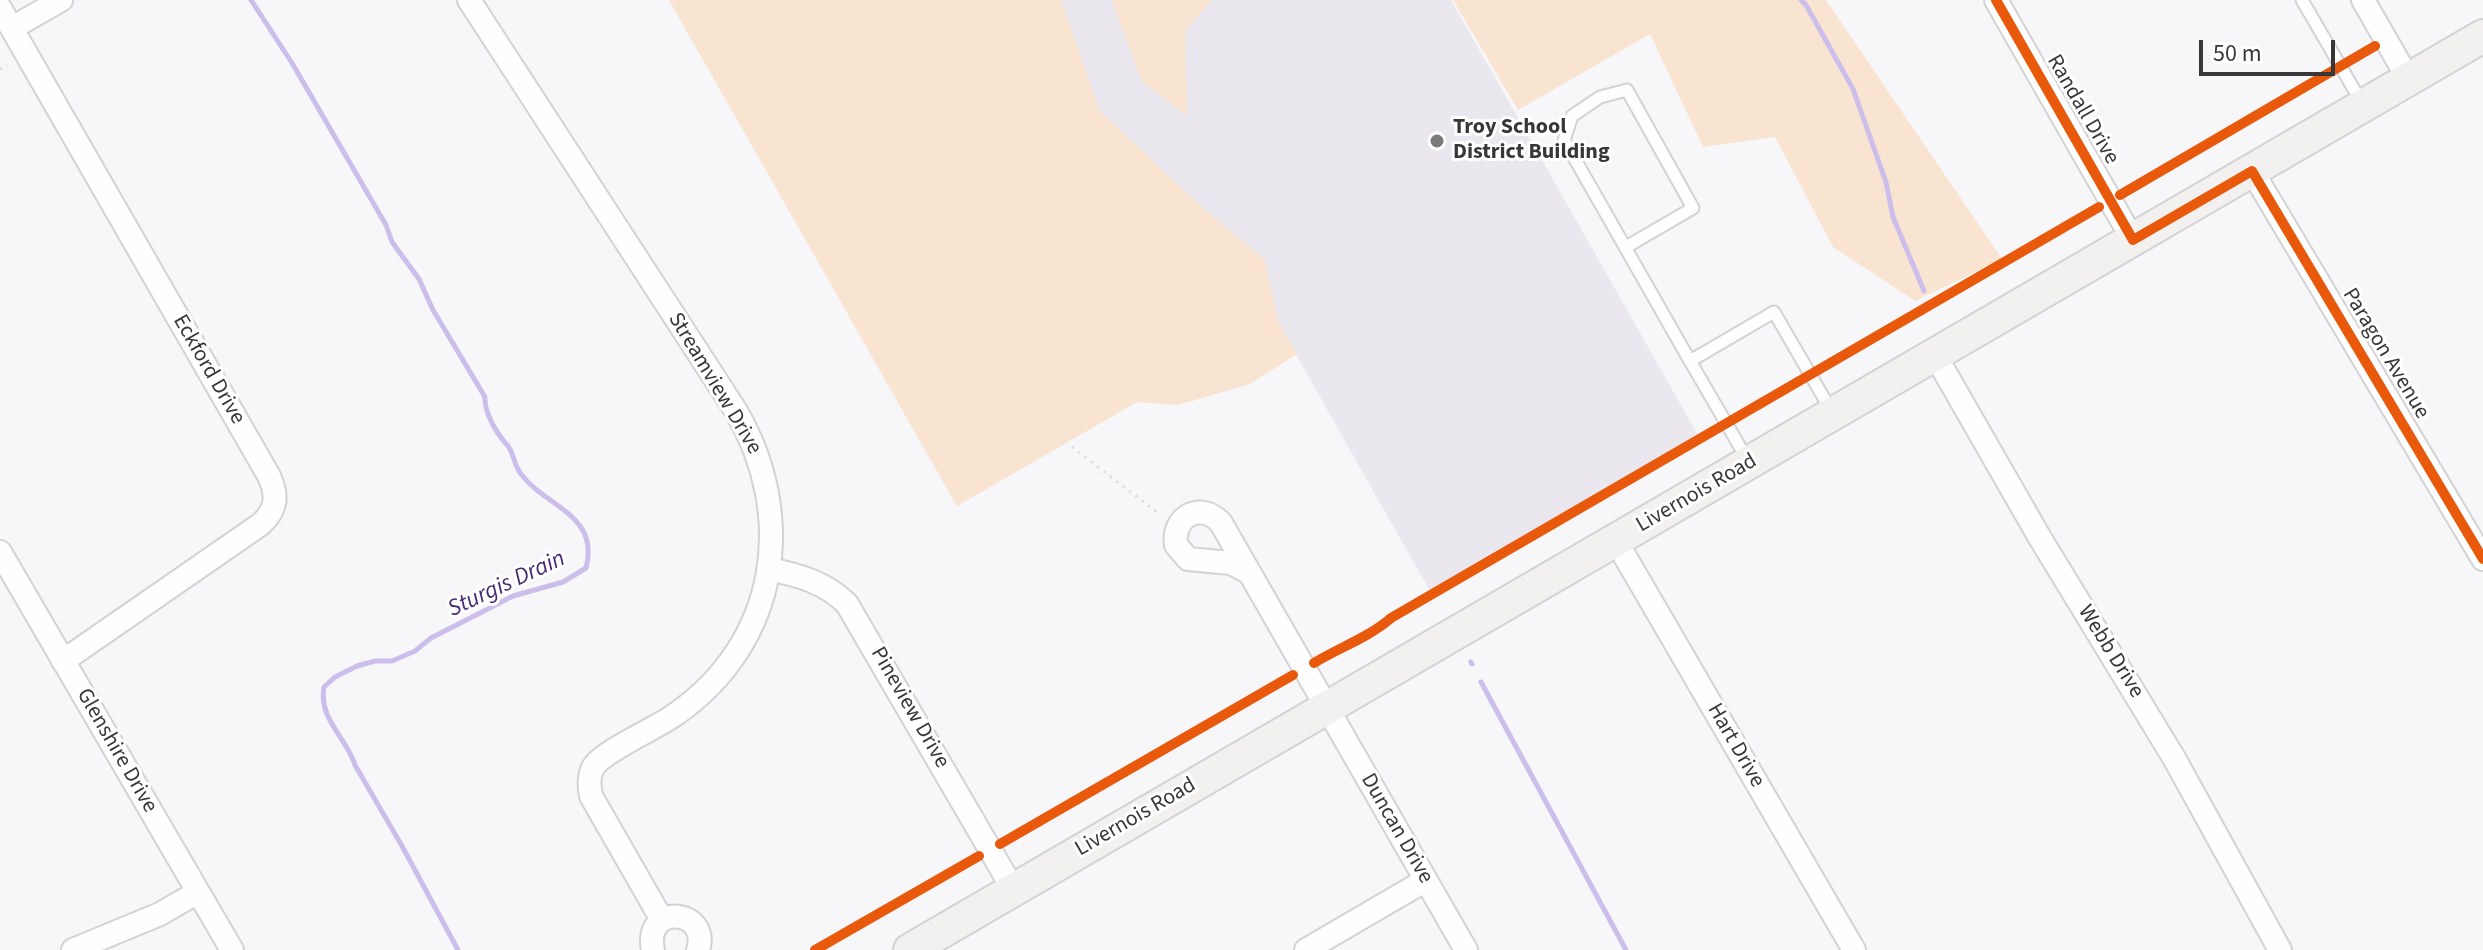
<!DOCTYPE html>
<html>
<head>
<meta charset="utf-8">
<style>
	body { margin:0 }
	#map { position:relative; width:2483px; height:950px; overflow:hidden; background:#f7f6f9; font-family:"Source Sans 3",sans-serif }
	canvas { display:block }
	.scale { position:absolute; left:2199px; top:40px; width:136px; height:36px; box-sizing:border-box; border:4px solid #373638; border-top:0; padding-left:10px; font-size:24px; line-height:28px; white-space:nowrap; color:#373638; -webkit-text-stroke:6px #fff; paint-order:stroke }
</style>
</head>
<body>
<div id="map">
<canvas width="2483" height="950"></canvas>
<div class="scale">50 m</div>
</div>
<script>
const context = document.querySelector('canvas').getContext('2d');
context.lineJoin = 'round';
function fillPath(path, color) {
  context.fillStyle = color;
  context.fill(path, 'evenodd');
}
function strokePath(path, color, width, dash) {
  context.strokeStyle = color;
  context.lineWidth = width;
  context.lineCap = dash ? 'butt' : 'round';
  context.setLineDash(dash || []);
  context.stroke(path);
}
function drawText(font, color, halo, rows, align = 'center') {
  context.font = font + ' "Source Sans 3",sans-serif';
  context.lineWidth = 6;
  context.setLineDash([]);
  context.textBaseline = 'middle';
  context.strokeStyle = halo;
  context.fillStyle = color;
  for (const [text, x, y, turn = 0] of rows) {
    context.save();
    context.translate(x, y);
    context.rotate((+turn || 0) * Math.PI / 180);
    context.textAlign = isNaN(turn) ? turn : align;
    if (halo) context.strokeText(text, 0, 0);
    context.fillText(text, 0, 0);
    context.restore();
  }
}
const built = new Path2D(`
	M 669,0 L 1451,0 L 1698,435 L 1430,591 L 1277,321 L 957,506 Z`);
const green = new Path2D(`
	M 669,0 L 1061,0 L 1100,111 L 1197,203 L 1265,260 L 1278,321 L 1297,354 L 1250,384 L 1178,405 L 1137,402 L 957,506 Z
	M 1112,0 L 1212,0 L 1185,31 L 1187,116 L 1141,80 Z
	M 1453,0 L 1826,0 L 2002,259 L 1915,301 L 1833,247 L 1775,137 L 1703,147 L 1650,34 L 1518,110 Z`);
const stream = new Path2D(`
	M 251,0 L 292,63 L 386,225 L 392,242 L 419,279 L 433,310 L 485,397 C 484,413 497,434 508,446 C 514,454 514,465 521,474 C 545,507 600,514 586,568 L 563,582 L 513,596 L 478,614 L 431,638 L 415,651 L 392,661 L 375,661 L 357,666 L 335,677 L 324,687 C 318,719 347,738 355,765 L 402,846 L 458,950
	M 1801,0 L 1806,5 L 1853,89 L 1886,182 L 1893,217 L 1924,291
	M 1471,662 L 1472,664
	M 1481,682 L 1626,950`);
const path = new Path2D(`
	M 0,69 L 8,65
	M 1072,447 L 1158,513`);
const service = new Path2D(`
	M 2302,0 L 2363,105
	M 1626,247 L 1693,208 L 1627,90 L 1600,97 L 1572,116 L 1564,140 L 1690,361
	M 1747,459 L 1690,361 L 1774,312 L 1832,412`);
const minor = new Path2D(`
	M 469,0 L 736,411 C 797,516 779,642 676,714 C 657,728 605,750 594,766 C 588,775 589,786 591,796 L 662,920
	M 1996,0 L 2133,240
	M 2363,0 L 2409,80
	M 0,8 L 269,476 C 278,496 277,509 261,524 L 63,661
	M 12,28 L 61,0
	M 2252,171 L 2483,559
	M 1935,355 L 2040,538 L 2174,758 L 2280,950
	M 1616,541 L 1854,950
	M 0,552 L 232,950
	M 769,569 C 798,575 825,582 847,604 L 1013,889
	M 1248,572 L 1231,563 L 1188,559 L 1176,545 C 1172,516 1201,501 1221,523 L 1466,950
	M 73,950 L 160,914 L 198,892
	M 653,950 C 643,902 711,909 698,950
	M 1306,950 L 1426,880`);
const secondary = new Path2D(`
	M 910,950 L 2483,36`);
const cycleway = new Path2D(`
	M 1996,0 L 2133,240 L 2252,171 L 2483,559
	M 2120,195 L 2375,46
	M 1314,663 C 1340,647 1368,638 1391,618 L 2099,207
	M 1000,844 L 1293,675
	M 815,950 L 979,856`);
const markers = [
	[1437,141,8,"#7a797c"]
];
const streetNames = [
	["Randall Drive",2082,110,60],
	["Paragon Avenue",2385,354,59],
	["Eckford Drive",208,370,60],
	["Streamview Drive",714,384,59],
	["Livernois Road",1697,494,-30],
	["Webb Drive",2110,652,58],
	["Pineview Drive",909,708,60],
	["Hart Drive",1735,746,60],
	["Glenshire Drive",116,751,60],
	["Livernois Road",1136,818,-30],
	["Duncan Drive",1396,829,60]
];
const poiNames = [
	["Troy School",1453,128],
	["District Building",1453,153]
];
const waterNames = [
	["Sturgis Drain",507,585,-25]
];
fillPath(built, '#eae7ee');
fillPath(green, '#f9e4d1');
strokePath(stream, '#ccbeea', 5);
strokePath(service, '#d3d2d4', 15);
strokePath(minor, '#d3d2d4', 26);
strokePath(secondary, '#d3d2d4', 36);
strokePath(path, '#dbdbdb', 3, [2, 6]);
strokePath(service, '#fefefe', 11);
strokePath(minor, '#fefefe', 22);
strokePath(secondary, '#f3f1ef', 32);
strokePath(cycleway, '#e8590c', 10);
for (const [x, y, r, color] of markers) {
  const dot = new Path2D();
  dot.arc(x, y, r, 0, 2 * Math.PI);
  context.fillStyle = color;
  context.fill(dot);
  strokePath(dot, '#fff', 3);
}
drawText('22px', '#373638', '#fff', streetNames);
drawText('bold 22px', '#373638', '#fff', poiNames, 'left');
drawText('italic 24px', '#482a72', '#fff', waterNames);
</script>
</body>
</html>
